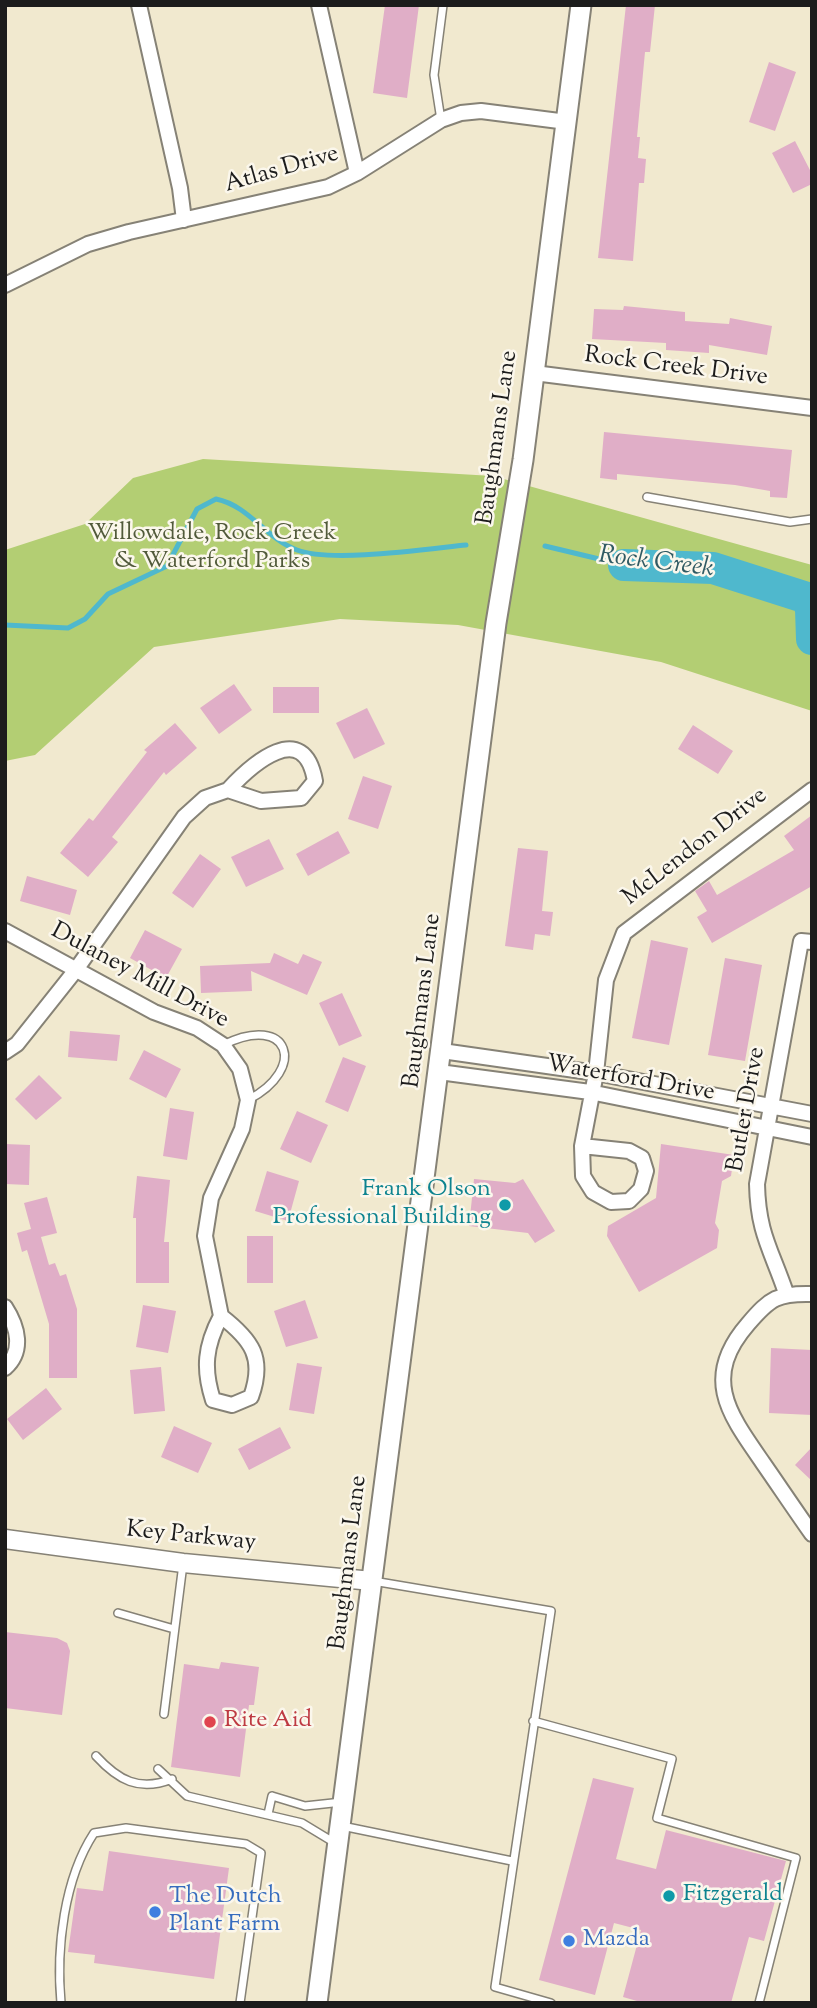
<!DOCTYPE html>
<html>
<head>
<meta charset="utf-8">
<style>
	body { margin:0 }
	#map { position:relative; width:817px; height:2008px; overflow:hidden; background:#f1e9cf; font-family:"Sorts Mill Goudy",serif }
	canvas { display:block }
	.frame { position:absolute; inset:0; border:7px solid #1c1c1c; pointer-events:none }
</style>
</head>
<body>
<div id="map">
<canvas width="817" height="2008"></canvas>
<div class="frame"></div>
</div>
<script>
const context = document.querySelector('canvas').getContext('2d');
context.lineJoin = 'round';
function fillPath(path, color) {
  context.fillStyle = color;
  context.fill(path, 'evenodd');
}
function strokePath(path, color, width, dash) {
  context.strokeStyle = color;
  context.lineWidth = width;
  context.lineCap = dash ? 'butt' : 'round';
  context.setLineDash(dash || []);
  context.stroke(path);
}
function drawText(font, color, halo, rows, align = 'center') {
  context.font = font + ' "Sorts Mill Goudy",serif';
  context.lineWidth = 5;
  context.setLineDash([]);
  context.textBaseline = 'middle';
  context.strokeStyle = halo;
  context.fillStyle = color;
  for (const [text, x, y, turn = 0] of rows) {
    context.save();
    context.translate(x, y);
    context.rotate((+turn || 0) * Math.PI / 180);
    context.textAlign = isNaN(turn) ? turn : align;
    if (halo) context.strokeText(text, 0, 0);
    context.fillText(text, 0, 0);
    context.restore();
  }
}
const green = new Path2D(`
	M 203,459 L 493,476 L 812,565 L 812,711 L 661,662 L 458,625 L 340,619 L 154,647 L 35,755 L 5,761 L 5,550 L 85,524 L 133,478 Z`);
const stream = new Path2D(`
	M 545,546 L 624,565
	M 5,625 L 68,628 L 85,619 L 108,594 L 167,566 L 197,509 L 216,499 C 250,506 266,539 297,550 C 331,563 427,549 466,545`);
const river = new Path2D(`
	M 624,565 L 713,568 L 807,598 L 811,609 L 812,639`);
const building = new Path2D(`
	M 385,5 L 419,5 L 407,98 L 373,93 Z
	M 626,5 L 655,5 L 650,52 L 645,52 L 637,137 L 640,137 L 638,158 L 646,159 L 644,183 L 639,183 L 633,261 L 598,258 Z
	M 769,62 L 796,72 L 775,131 L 749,122 Z
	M 795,141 L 812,174 L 812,184 L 793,193 L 772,153 Z
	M 624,306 L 685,312 L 685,321 L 729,324 L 730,318 L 772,326 L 767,355 L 709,345 L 709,353 L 666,350 L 666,343 L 592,339 L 594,309 L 623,310 Z
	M 604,432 L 792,450 L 787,498 L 770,497 L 770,491 L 735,485 L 617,474 L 617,480 L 600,478 Z
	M 234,684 L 252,710 L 219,734 L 200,708 Z
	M 273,687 L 319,687 L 319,713 L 273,713 Z
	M 367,708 L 385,744 L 354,759 L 336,723 Z
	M 175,723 L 197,748 L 166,775 L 164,772 L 112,837 L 118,842 L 88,877 L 60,853 L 89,818 L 93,821 L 147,752 L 144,750 Z
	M 693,725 L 733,751 L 718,774 L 678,749 Z
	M 363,776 L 392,786 L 378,829 L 348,819 Z
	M 812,815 L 812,886 L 712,943 L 697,917 L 707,911 L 695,891 L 709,881 L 717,895 L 794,850 L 784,836 Z
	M 338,831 L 350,853 L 308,876 L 296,854 Z
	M 269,839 L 284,869 L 246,887 L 231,857 Z
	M 518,848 L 548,851 L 542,911 L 553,912 L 550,936 L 535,934 L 533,950 L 505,946 Z
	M 200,854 L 221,869 L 193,908 L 172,893 Z
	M 27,876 L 77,890 L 70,915 L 20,901 Z
	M 145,930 L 182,949 L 166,978 L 130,958 Z
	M 651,940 L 688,948 L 669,1045 L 632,1038 Z
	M 274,953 L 298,964 L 303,954 L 322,962 L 307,995 L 251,971 L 252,991 L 201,993 L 200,966 L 270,963 Z
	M 725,958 L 762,965 L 745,1061 L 708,1055 Z
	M 342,993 L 362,1036 L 339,1046 L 319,1003 Z
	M 70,1031 L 120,1035 L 117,1061 L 68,1057 Z
	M 144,1050 L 181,1069 L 166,1098 L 129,1079 Z
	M 343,1057 L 366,1066 L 348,1112 L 325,1102 Z
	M 39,1075 L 62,1098 L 36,1120 L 15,1099 Z
	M 170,1108 L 194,1112 L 187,1160 L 163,1156 Z
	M 297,1111 L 328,1125 L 311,1163 L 280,1149 Z
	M 5,1144 L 30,1145 L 29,1185 L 5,1184 Z
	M 661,1144 L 734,1155 L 731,1176 L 722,1181 L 715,1223 L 719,1230 L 717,1248 L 639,1292 L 607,1236 L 608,1226 L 656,1198 Z
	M 267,1171 L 299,1181 L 288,1221 L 255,1211 Z
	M 137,1176 L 170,1180 L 164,1242 L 169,1242 L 169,1283 L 136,1283 L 136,1218 L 133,1218 Z
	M 474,1179 L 515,1183 L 523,1179 L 555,1231 L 535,1243 L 528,1233 L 469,1226 Z
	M 47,1197 L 57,1233 L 41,1237 L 49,1265 L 55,1263 L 60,1276 L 66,1274 L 77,1309 L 77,1378 L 49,1378 L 49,1324 L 27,1250 L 22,1252 L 17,1233 L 31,1229 L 24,1203 Z
	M 247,1236 L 273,1236 L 273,1283 L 247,1283 Z
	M 305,1300 L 318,1338 L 286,1347 L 274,1311 Z
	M 143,1305 L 176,1311 L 168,1353 L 136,1347 Z
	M 771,1348 L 812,1350 L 812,1415 L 769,1413 Z
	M 297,1363 L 322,1367 L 314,1414 L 289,1410 Z
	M 161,1367 L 165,1411 L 134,1414 L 130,1370 Z
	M 46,1388 L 62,1409 L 23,1440 L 7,1419 Z
	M 174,1426 L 212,1443 L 198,1473 L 161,1457 Z
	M 280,1427 L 291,1448 L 249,1470 L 238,1449 Z
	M 812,1447 L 812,1481 L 795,1465 Z
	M 5,1632 L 57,1638 L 67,1643 L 70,1651 L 62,1715 L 5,1708 Z
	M 221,1662 L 259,1667 L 254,1705 L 249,1705 L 240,1777 L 171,1767 L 184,1664 L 219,1669 Z
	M 593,1778 L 634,1788 L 616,1859 L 656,1869 L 666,1830 L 786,1861 L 764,1941 L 749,1937 L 731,2003 L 644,2003 L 623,1997 L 641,1930 L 614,1923 L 595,1995 L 539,1980 Z
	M 109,1851 L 229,1868 L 214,1979 L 94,1963 L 95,1955 L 68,1952 L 77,1888 L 103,1891 Z`);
const service = new Path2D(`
	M 441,120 L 434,75 L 443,5
	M 647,497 L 790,522 L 812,519
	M 223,1045 C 290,1012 308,1069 248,1100
	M 373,1581 L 551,1611 L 495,1987 L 551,2003
	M 118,1613 L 174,1629
	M 164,1714 L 183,1564
	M 533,1721 L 672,1759 L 657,1818 L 796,1858 L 759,2003
	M 96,1756 C 118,1780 139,1792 172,1779
	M 158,1769 L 187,1796 L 302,1823 L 335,1843
	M 268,1814 L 272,1796 L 305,1806 L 342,1802
	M 342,1826 L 512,1861
	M 61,2003 C 56,1948 64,1879 94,1833 L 126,1828 L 246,1844 L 261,1853 L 240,2003`);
const minor = new Path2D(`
	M 139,5 L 180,188 L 184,220
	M 319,5 L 357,173
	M 5,285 L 88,244 L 129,232 L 328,187 L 357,173 L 441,120 L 461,113 L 481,111 L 567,122
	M 534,373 L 812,408
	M 5,931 L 154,1012 L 197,1028 L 223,1045 L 240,1069 L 248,1100 L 242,1129 L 211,1198 L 205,1236 L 221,1316 C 252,1340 265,1358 251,1397 L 232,1405 L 213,1400 C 203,1369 205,1346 221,1316
	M 442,1051 L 596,1073 L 812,1114
	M 5,1052 L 17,1044 L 75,971 L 184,817 L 205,798 L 228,790 L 261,801 L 301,798 L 315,781 C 304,718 252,764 228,790
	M 439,1072 L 590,1092 L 812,1137
	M 582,1146 L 629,1151 L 642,1158 L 646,1171 L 641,1189 L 629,1201 L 611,1202 L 593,1192 L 583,1176 L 582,1146 L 596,1073 L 606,980 L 624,933 L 812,790
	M 786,1293 C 771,1249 758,1233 757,1184 L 801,941 L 812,942
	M 812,1294 C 778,1293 770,1298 748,1324 C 701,1378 729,1414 763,1463 C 779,1486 795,1510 812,1534
	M 5,1307 C 18,1327 24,1351 5,1368`);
const tertiary = new Path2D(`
	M 5,1539 L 183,1563 L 372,1581`);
const secondary = new Path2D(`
	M 317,2003 L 496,623 L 523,460 L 581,5`);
const markers = [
	[505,1205,7,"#0f9aa8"],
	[210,1722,7,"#e0444e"],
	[669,1896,7,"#0f9aa8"],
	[155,1912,7,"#3f7fe0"],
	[569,1941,7,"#3f7fe0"]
];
const streetNames = [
	["Atlas Drive",282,171,-16],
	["Rock Creek Drive",676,368,7],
	["Baughmans Lane",499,438,-82],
	["McLendon Drive",696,848,-38],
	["Dulaney Mill Drive",139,977,28],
	["Baughmans Lane",424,1001,-83],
	["Waterford Drive",630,1080,10],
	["Butler Drive",748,1110,-80],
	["Key Parkway",191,1538,6],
	["Baughmans Lane",350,1563,-83]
];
const parkNames = [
	["Willowdale, Rock Creek",212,535],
	["& Waterford Parks",212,563]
];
const cultureNames = [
	["Frank Olson",491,1191],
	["Professional Building",491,1219],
	["Fitzgerald",683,1896,"left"]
];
const healthNames = [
	["Rite Aid",224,1722]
];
const shopNames = [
	["The Dutch",169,1898],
	["Plant Farm",169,1926],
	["Mazda",583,1941]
];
const waterNames = [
	["Rock Creek",656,564,7]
];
fillPath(green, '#b3ce73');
strokePath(stream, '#4fb8cd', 5);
strokePath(river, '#4fb8cd', 32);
fillPath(building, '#e0aec7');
strokePath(service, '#868276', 10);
strokePath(minor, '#868276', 18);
strokePath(tertiary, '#868276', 21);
strokePath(secondary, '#868276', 23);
strokePath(service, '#fff', 7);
strokePath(minor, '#fff', 14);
strokePath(tertiary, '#fff', 18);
strokePath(secondary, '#fff', 19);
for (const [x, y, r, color] of markers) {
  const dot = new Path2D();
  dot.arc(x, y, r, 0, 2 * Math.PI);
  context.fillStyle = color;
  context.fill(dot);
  strokePath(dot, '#fbf7ec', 2.5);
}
drawText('24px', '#1c1c1c', '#fbf7ec', streetNames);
drawText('24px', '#515a3a', '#fbf7ec', parkNames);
drawText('24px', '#0d838f', '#fbf7ec', cultureNames, 'right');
drawText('24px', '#be3a42', '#fbf7ec', healthNames, 'left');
drawText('24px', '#366cbe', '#fbf7ec', shopNames, 'left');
drawText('italic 26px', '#305a63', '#fbf7ec', waterNames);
</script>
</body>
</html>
